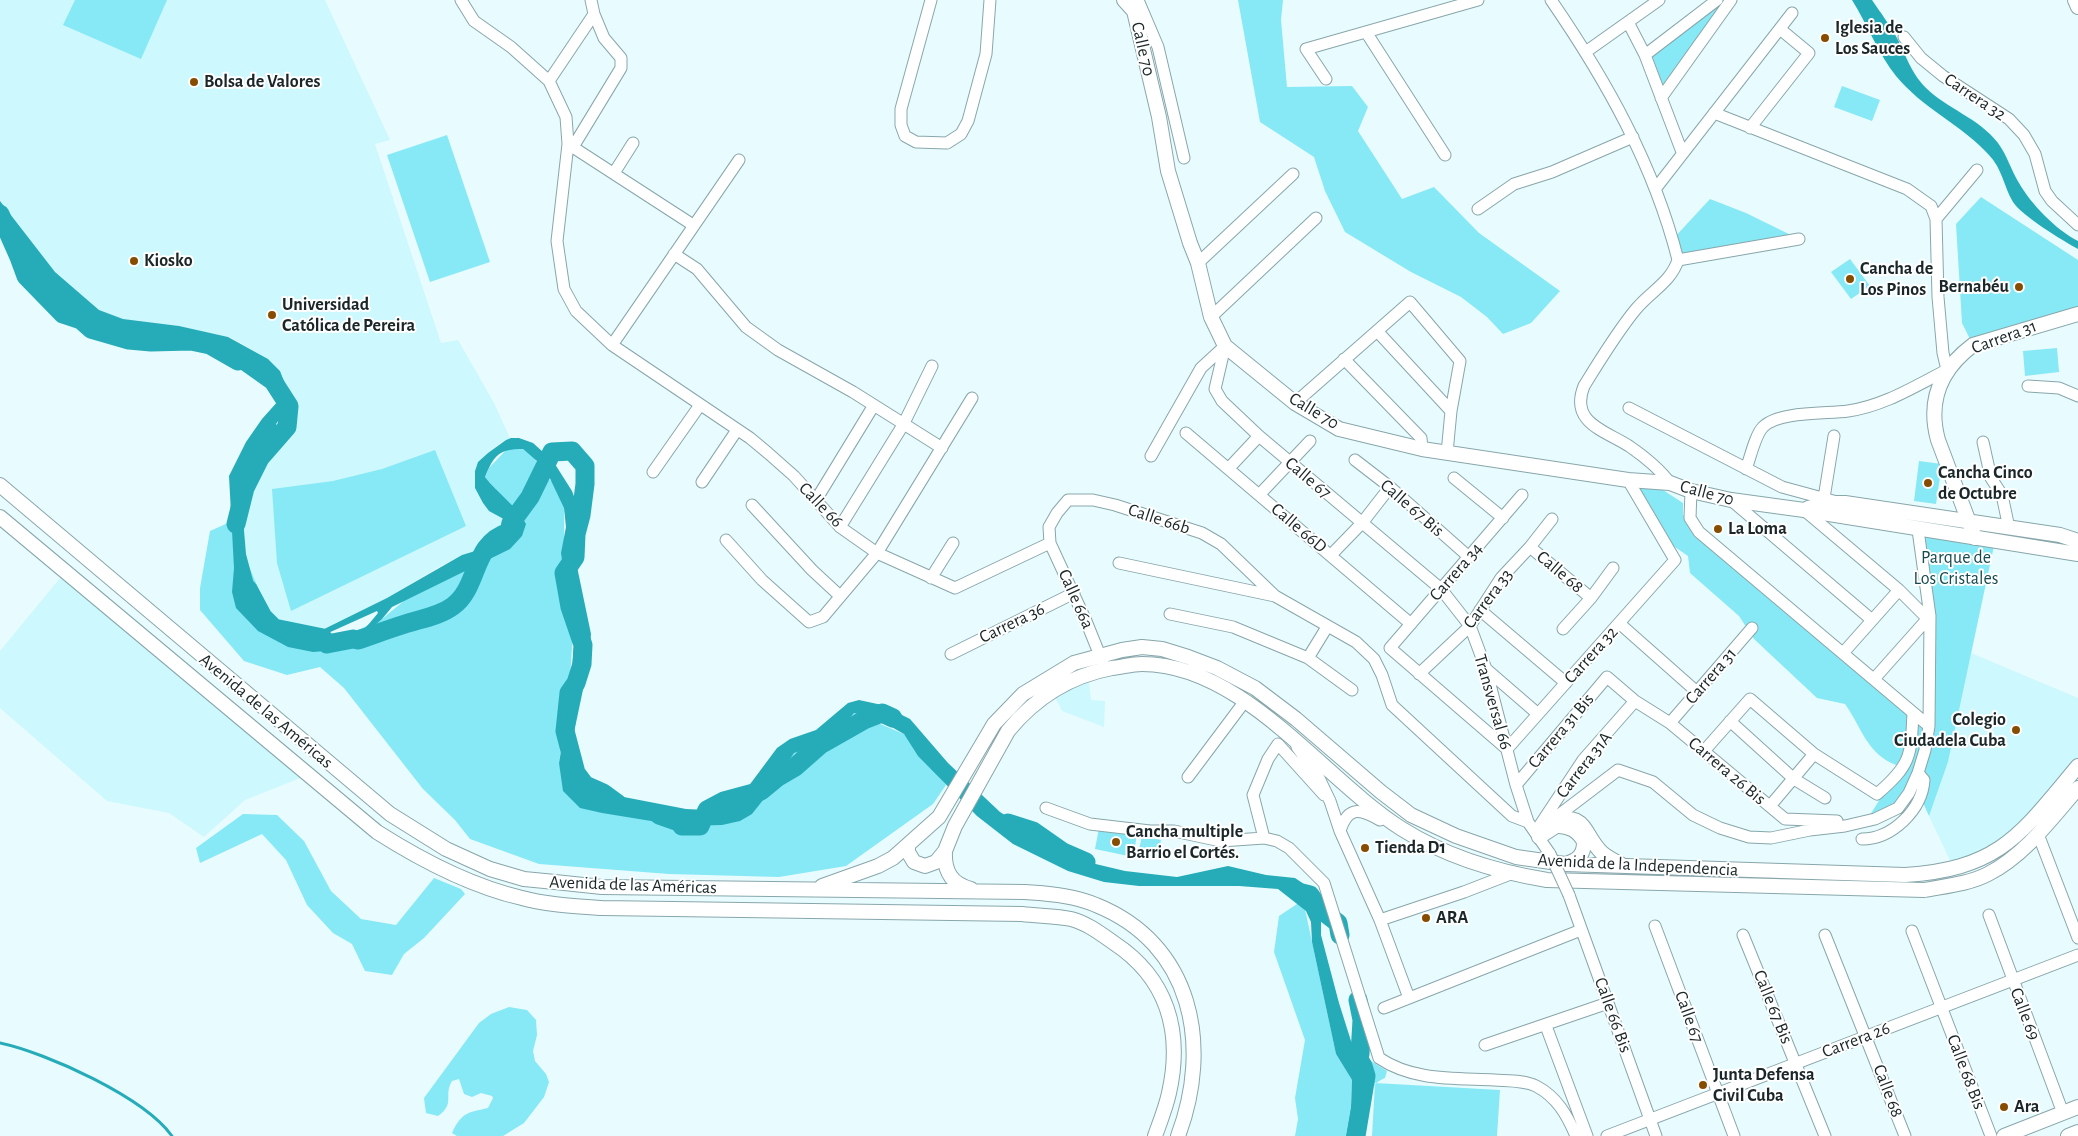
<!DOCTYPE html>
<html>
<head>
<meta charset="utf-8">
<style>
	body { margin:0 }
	canvas { display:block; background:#e8fbfe }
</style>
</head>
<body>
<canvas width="2078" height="1136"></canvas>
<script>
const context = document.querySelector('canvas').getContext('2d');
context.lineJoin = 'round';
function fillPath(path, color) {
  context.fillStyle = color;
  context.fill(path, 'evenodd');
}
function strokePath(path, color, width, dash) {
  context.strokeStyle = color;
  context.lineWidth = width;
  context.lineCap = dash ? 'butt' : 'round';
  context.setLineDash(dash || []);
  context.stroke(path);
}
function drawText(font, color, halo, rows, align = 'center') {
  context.font = font + ' "Alegreya Sans",sans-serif';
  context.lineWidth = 4;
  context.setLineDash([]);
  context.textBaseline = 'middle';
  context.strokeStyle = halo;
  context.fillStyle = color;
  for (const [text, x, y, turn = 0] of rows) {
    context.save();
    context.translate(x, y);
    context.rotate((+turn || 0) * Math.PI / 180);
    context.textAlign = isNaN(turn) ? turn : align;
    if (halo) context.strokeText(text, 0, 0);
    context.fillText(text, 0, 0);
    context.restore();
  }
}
const built = new Path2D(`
	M 0,0 L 325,0 L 390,140 L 375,144 L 441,343 L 458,340 L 494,403 L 510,438 L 500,443 L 478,462 L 475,471 L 475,488 L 483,503 L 490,511 L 511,523 L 509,532 L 504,537 L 485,548 L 462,555 L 437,568 L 387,598 L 312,635 L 274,628 L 254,584 L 246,554 L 240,482 L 276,440 L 276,424 L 289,406 L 290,396 L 288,390 L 280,371 L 268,359 L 232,338 L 178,326 L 123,319 L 99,310 L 55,272 L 0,201 Z
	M 65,572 L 308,775 L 245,800 L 204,837 L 169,813 L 107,801 L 0,708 L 0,651 Z
	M 1971,653 L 2078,698 L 2078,766 L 2029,824 L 1954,869 L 1929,816 L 1948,762 Z
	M 1088,674 L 1091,700 L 1105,701 L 1104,727 L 1062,711 L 1052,691 Z`);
const green = new Path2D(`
	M 75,0 L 167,0 L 141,59 L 63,25 Z
	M 1238,0 L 1283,0 L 1281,20 L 1287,87 L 1352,86 L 1368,107 L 1358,131 L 1402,199 L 1434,187 L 1479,233 L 1560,291 L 1531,323 L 1503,334 L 1487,317 L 1461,297 L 1411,272 L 1345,232 L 1325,191 L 1314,157 L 1260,122 Z
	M 1717,0 L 1731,0 L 1661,98 L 1645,55 Z
	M 1842,86 L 1880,100 L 1872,121 L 1834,107 Z
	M 447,135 L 490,262 L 430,282 L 387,155 Z
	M 1981,197 L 2078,260 L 2078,314 L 1973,345 L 1962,323 L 1956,224 Z
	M 1710,199 L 1746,213 L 1799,239 L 1678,260 L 1673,239 Z
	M 1850,259 L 1870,286 L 1851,299 L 1831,272 Z
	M 2057,348 L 2059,372 L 2025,376 L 2023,351 Z
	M 507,449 L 523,449 L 534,458 L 550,480 L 564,490 L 564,573 L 574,617 L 569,693 L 559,763 L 580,807 L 752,814 L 794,753 L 854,713 L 904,734 L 946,785 L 933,804 L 846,866 L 779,877 L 669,874 L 539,864 L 470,839 L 455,820 L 423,789 L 344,688 L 320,667 L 287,675 L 244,661 L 200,610 L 200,588 L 210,531 L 230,522 L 282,644 L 327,644 L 382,619 L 405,600 L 498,554 L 522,536 L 503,499 L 485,477 L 489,468 Z
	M 435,450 L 466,526 L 291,611 L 277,563 L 272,489 L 333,481 L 382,469 Z
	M 1919,461 L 1942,464 L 1936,504 L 1914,501 Z
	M 1638,486 L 1663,490 L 1683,503 L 1683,514 L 1692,533 L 1721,558 L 1770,595 L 1924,728 L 1930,616 L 1918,530 L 1995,541 L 1948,762 L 1929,816 L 1921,798 L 1921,761 L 1895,805 L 1886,814 L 1870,815 L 1880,799 L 1896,785 L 1896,765 C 1867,754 1862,728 1845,704 L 1817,698 L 1754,639 L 1739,616 L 1690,573 L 1688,556 L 1672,545 Z
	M 243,814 L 277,815 L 304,841 L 331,891 L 361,919 L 396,925 L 434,878 L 461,889 L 465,894 L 424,938 L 404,954 L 392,975 L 365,971 L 352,944 L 333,933 L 307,905 L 286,860 L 262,834 L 200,863 L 196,848 Z
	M 1099,828 L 1137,835 L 1133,857 L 1095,849 Z
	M 1142,836 L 1161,840 L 1157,858 L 1138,854 Z
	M 1303,900 L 1336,1054 L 1352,1080 L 1351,1108 L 1346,1136 L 1295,1136 L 1298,1119 L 1295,1098 L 1305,1040 L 1274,952 L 1279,916 Z
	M 509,1007 L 527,1010 L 536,1020 L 537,1035 L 533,1051 L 535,1061 L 546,1074 L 549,1082 L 544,1097 L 524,1123 L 503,1136 L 457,1136 L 452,1133 C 462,1112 467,1113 488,1108 L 493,1098 L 492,1096 L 481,1093 L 472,1097 L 464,1094 L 459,1079 L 452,1081 C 443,1096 456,1103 438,1116 L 426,1113 L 424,1098 L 479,1023 L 491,1014 Z
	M 1360,1051 L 1365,1051 L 1371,1061 L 1387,1071 L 1385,1078 C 1363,1086 1366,1115 1361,1136 L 1356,1136 L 1364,1079 L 1363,1066 L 1356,1055 Z
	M 1375,1083 L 1500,1090 L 1497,1136 L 1372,1136 Z`);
const water = new Path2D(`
	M 1852,0 L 1872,0 C 1880,12 1890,25 1897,38 C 1907,57 1910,71 1925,87 C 1947,109 1979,118 1998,143 C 2007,155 2011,170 2019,183 C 2031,204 2056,230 2078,241 L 2078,249 C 2063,241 2021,215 2013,202 C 2004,187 2002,168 1989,155 C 1962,125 1922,108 1896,76 C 1879,55 1867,24 1852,0 Z
	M 0,201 L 55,272 L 99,310 L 123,319 L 179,326 L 228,337 L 268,359 L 280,371 L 290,396 L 289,406 L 276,424 L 276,440 L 240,482 L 246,554 L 254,584 L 254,600 L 263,617 L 274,628 L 305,635 L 312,635 L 387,598 L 462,555 L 485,548 L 504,537 L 509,532 L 511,523 L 489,511 L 483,503 L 475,488 L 475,471 L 478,462 L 488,453 L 506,440 L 511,438 L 519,438 L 533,443 L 553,461 L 572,491 L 581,515 L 575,557 L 591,634 L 588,666 L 573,737 L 576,773 L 585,785 L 603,793 L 686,809 L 707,810 L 729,805 L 742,795 L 777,748 L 790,739 L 816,730 L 848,703 L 859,700 L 882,705 L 910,719 L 948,763 L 1000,812 L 1063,852 L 1083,861 L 1125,871 L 1177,877 L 1228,866 L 1266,875 L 1295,878 L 1304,884 L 1315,894 L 1321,908 L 1321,935 L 1339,1003 L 1351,1041 L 1363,1066 L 1364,1079 L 1356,1136 L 1346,1136 L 1351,1108 L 1352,1080 L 1336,1054 L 1312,942 L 1311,922 L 1306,911 L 1278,889 L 1239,886 L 1139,886 L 1104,882 L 1068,871 L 1013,844 L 977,816 L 918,756 L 904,734 L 881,721 L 854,713 L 835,735 L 820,745 L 794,753 L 767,795 L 752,814 L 740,821 L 722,825 L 682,826 L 602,813 L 580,808 L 563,791 L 559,763 L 568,709 L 576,626 L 566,588 L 561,553 L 566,527 L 564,508 L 545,468 L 523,449 C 499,449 494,455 485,477 C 498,494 517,506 526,524 L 522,536 L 510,549 L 392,607 L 382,619 L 358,640 L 337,650 L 313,652 L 288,647 L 258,631 L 236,608 L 232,592 L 234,568 L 229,476 L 246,442 L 262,419 L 279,400 L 273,381 L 242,359 L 222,352 L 197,351 L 91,329 L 63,314 L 39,290 L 19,257 L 0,231 ZM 377,611 L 378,613 C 366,628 344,655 322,640 L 326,634 Z`);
const stream = new Path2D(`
	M 0,1043 C 47,1053 144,1097 172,1136`);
const river = new Path2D(`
	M 0,214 L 19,257 L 26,276 L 63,314 L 81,320 L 91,329 L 129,340 L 151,342 L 191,341 L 210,345 L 238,361 L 242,359 L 273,381 L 289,406 L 287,427 L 260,458 L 245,488 L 236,524
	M 248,589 L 263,617 L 274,628 L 323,638 L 327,644 L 353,639 L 358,640 C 373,635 389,629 405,624 C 420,619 440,616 453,606 C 480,586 471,544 509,532 L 511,523 L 530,497 L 552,452 L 572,451 L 585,466 L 585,484 L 581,515 L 576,534 L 575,557 L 564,573 L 570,607 L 583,645 L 582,664 L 576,683 L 569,693 L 565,731 L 576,773 L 585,785 L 603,793 L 618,804
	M 659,815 L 679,822 L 682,826 L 700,826 L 707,810 L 724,801 L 761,791 L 778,777 L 795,767 L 820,745 L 864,720 L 882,713 L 893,718
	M 1008,823 L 1033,831 L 1063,852 L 1086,862
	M 1302,893 L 1310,895 L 1320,909 L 1338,923 L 1340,935
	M 1356,1136 L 1366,1076 L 1363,1066 L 1356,1055 L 1360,1054 L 1362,1020 L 1358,1000`);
const minor = new Path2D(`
	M 461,0 L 474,21 L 511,47 L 549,81 L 566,117 L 568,144 L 557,241 L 564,289 L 576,311 L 612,345 L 750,438 L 768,453 L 794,476 L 840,527 L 877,553 L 955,588 L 1050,543
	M 931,0 L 901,109 L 901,125 L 905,136 L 916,142 L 947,143 L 961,134 L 968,121 L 986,54 L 990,0
	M 1138,0 L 1158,47 L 1184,158
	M 1551,0 C 1606,80 1654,165 1678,260 C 1671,282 1651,291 1636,309 C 1617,332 1600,360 1584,386 C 1569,423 1606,431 1629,446 C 1645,457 1659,468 1670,483
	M 1628,22 L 1645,55 L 1682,152
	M 1366,32 L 1445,155
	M 1904,37 L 1921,58 L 1943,76 L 2009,119 L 2024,135 L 2035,154 L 2045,191 L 2052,201 L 2078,225
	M 1587,51 L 1659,0
	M 1645,55 L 1717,0
	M 1326,79 L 1306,49 L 1478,0
	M 549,81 L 594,14
	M 1661,98 L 1731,0
	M 1714,113 L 1907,189 L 1931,206 L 1936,219 L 1938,297 L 1943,353 L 1947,370 C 1915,386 1884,406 1848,411 C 1827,414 1778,411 1763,427 C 1755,435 1750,459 1746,469
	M 1750,128 L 1809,53 L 1780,29
	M 568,144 L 693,225
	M 573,147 L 621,68 L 621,58 L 604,38 L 594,14 L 591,0
	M 614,173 L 633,143
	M 1656,188 L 1792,13
	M 1478,209 L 1514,184 L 1552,172 L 1633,137
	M 1936,219 L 1977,170
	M 674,254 L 697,269 L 746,327 L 778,350 L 853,392 L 942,448
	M 1678,260 L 1799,239
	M 1198,263 L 1293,174
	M 1211,317 L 1316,218
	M 1377,331 L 1451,411
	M 612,345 L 739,160
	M 1225,346 L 1215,389 L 1222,401 L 1259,436 L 1441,589 L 1470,626 L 1486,669 L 1516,785 L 1528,822
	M 1344,359 L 1421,438 L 1422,449
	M 2028,386 L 2059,388 L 2078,396
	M 1295,403 L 1410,302 L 1460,361 L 1451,411 L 1447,453
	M 1629,408 L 1782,487 L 1837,502
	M 1186,433 L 1411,624
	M 1983,442 L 1991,478 L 2002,495 L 2009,528
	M 1151,456 L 1201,368 L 1225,346
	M 1355,460 L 1390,487 L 1469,557
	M 1229,468 L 1259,436
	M 653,472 L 700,405
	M 1454,478 L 1503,518
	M 702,482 L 737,430
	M 1691,491 L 1690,518 L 1699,532 L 1929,726
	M 1260,494 L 1310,441
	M 1824,498 L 1834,436
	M 816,500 L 874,405
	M 1731,500 L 1872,620
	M 752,505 L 812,570 L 840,596
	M 1804,510 L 1899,590 L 1928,619
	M 840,527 L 903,425 L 932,366
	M 726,540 L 762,580 L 809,622 L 823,617 L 877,553 L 972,398
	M 1530,547 L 1591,598
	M 1331,555 L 1362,523 L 1390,487
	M 1119,563 L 1275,596 L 1356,642 L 1374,659 L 1382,675 L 1392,705 L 1512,816 L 1528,822 L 1550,854
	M 931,578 L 953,543
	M 1480,610 L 1566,683
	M 1170,614 L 1233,627 L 1308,658 L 1352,690
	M 1619,623 L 1697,692
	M 1563,629 L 1591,598 L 1613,568
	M 1843,653 L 1899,590
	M 951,654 L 1074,593
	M 1308,658 L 1327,627
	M 1103,663 L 1086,621 L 1050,543 L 1049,527 L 1057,513 L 1068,500 L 1093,500 L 1115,505 L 1202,533 L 1221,544 L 1275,596
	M 1486,669 L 1538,714
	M 1419,674 L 1470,626 L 1501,578 L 1530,547 L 1552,519
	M 1874,679 L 1930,616
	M 1730,721 L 1794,779 L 1825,798
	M 1670,723 L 1752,628
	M 1297,747 L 1318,776 L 1330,801 L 1340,831 L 1380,920 L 1409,998
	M 1507,749 L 1390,648 L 1522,495
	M 1507,749 L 1675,560 L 1628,480
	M 1704,751 L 1750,699 L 1814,754 L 1877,794 C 1911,765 1911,756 1913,713
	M 1188,777 L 1245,701
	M 1516,785 L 1607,677 L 1635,701 L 1670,723 L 1785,819 L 1837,821
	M 1770,806 L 1814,754
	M 1046,808 L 1090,824 L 1150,831 L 1174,831 L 1221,841 L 1264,838 L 1277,841 L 1289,848 L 1324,883 L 1379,1058 C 1413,1081 1454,1078 1494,1080 C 1507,1081 1524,1080 1536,1086 C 1557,1097 1567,1115 1576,1136
	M 1551,821 L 1618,770 L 1653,782 L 1693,815 L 1720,828 L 1749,837 L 1771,838 L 1810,830 L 1845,826 L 1875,819 L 1898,808 L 1909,793 L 1918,773 L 1925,750 L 1929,726 L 1930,616 L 1918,530
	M 1340,831 C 1348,805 1361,809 1380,820
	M 1536,831 L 1583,760 L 1635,701
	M 2038,834 L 2078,938
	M 1264,838 L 1253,795 L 1268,759 L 1278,744 L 1324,795
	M 1862,839 C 1892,839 1922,810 1924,780 L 1918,773
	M 1569,895 L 1656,1136
	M 1989,915 L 2063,1113
	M 1380,920 L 1464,892 L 1513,873
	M 1655,926 L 1734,1136
	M 1912,931 L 1991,1136
	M 1743,935 L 1825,1136
	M 1825,935 L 1905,1136
	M 1384,1008 L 1581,930
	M 1546,1026 L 1587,1136
	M 1485,1045 L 1608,1003
	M 1607,1136 L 2078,955`);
const major = new Path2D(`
	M 1124,0 L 1134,11 L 1159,117 L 1168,171 L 1190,243 L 1198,263 L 1211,317 L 1225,346 L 1295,403 L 1339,429 L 1422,449 L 1628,480 L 1670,483 L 1691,491 L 1731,500 L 1804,510 L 2078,554
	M 2075,0 L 2078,7
	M 0,485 L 390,814 L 446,849 L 490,869 L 524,879 L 555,882 L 602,887 L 1025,892 C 1049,894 1073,895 1096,905 C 1193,944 1212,1046 1178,1136
	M 1808,508 L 1828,503 L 1845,503 L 2060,535 L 2078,541
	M 0,517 L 377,832 C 421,860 470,886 522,898 C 548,905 575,906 602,908 L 1022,914 C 1038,916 1056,916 1071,919 C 1087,923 1101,934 1114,943 C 1167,978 1183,1031 1169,1093 C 1166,1107 1160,1122 1155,1136
	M 1975,538 L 1938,440 C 1927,400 1941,369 1973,345 L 2078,314
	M 1548,823 C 1587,809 1582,833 1602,853 C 1608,858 1616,862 1622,865
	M 1539,837 L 1556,826 C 1568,825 1579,831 1584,842 C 1584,855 1578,860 1566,864
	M 908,845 L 908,852 L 914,862 L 925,866 L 936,862 L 945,851 L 955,826 L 1008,731 C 1035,698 1069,676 1112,668 C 1122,667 1132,664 1142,664 C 1243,664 1323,779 1402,829 C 1445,856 1498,872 1547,880 L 1924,890 C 1945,886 1969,884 1988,874 C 2025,855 2051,819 2078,788
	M 945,851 C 944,871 951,884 971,889
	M 822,886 L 878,866 L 893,858 L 939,817 L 994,724 L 1023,694 L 1074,663 L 1122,650 L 1142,647 L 1162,649 L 1188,657 L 1217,668 L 1255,688 L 1296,719 L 1381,792 L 1411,815 L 1456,836 L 1516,857 L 1565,864 L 1905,875 C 2000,869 2021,834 2078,766
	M 2004,1136 L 2078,1107
	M 2068,1136 L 2078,1132`);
const minorBridge = new Path2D(`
	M 1550,854 L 1569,895`);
const markers = [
	[1825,38,5,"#864d01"],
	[194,82,5,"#864d01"],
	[134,261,5,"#864d01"],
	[1850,279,5,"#864d01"],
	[2019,287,5,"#864d01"],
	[272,315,5,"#864d01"],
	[1928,483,5,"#864d01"],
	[1718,529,5,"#864d01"],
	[2016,730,5,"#864d01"],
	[1116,842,5,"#864d01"],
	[1365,848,5,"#864d01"],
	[1426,918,5,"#864d01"],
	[1703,1085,5,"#864d01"],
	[2004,1107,5,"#864d01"]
];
const poiNames = [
	["Iglesia de",1835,28],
	["Los Sauces",1835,49],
	["Bolsa de Valores",204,82],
	["Kiosko",144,261],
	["Cancha de",1860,269],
	["Los Pinos",1860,290],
	["Bernabéu",2009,287,"right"],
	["Universidad",282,305],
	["Católica de Pereira",282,326],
	["Cancha Cinco",1938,473],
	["de Octubre",1938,494],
	["La Loma",1728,529],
	["Colegio",2006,720,"right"],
	["Ciudadela Cuba",2006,741,"right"],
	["Cancha multiple",1126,832],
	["Barrio el Cortés.",1126,853],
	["Tienda D1",1375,848],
	["ARA",1436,918],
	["Junta Defensa",1713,1075],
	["Civil Cuba",1713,1096],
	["Ara",2014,1107]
];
const streetNames = [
	["Calle 70",1143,49,77],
	["Carrera 32",1975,97,34],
	["Carrera 31",2004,337,-20],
	["Calle 70",1314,411,31],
	["Calle 67",1308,478,40],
	["Calle 70",1707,493,15],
	["Calle 66",821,505,46],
	["Calle 67 Bis",1412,508,41],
	["Calle 66b",1159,519,18],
	["Calle 66D",1299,528,40],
	["Carrera 34",1456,572,-49],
	["Calle 68",1560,572,40],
	["Calle 66a",1076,599,66],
	["Carrera 33",1488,599,-53],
	["Carrera 36",1012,623,-26],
	["Carrera 32",1591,655,-48],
	["Carrera 31",1711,676,-49],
	["Transversal 66",1493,702,74],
	["Avenida de las Américas",266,711,40],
	["Carrera 31 Bis",1561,731,-50],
	["Carrera 31A",1584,765,-52],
	["Carrera 26 Bis",1727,771,40],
	["Avenida de la Independencia",1638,865,3],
	["Avenida de las Américas",633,885,2],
	["Calle 67 Bis",1773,1007,68],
	["Calle 69",2025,1014,69],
	["Calle 66 Bis",1613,1015,70],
	["Calle 67",1689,1017,70],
	["Carrera 26",1856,1040,-21],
	["Calle 68 Bis",1966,1072,69],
	["Calle 68",1888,1091,69]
];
const parkNames = [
	["Parque de",1956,558],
	["Los Cristales",1956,579]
];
fillPath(built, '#cdf8fd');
fillPath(green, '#87e9f5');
fillPath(water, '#26acb9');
strokePath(stream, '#26acb9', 3);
strokePath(river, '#26acb9', 19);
strokePath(minor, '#88a7ab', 13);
strokePath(major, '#88a7ab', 16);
strokePath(minor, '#fff', 11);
strokePath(major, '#fff', 14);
strokePath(minorBridge, '#88a7ab', 13, []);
strokePath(minorBridge, '#fff', 11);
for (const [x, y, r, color] of markers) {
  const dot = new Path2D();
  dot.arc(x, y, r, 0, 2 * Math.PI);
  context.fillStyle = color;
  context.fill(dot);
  strokePath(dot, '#fff', 2);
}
drawText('bold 18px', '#1a2627', '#fff', poiNames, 'left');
drawText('18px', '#1a2627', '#fff', streetNames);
drawText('18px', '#144a50', '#fff', parkNames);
</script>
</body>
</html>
